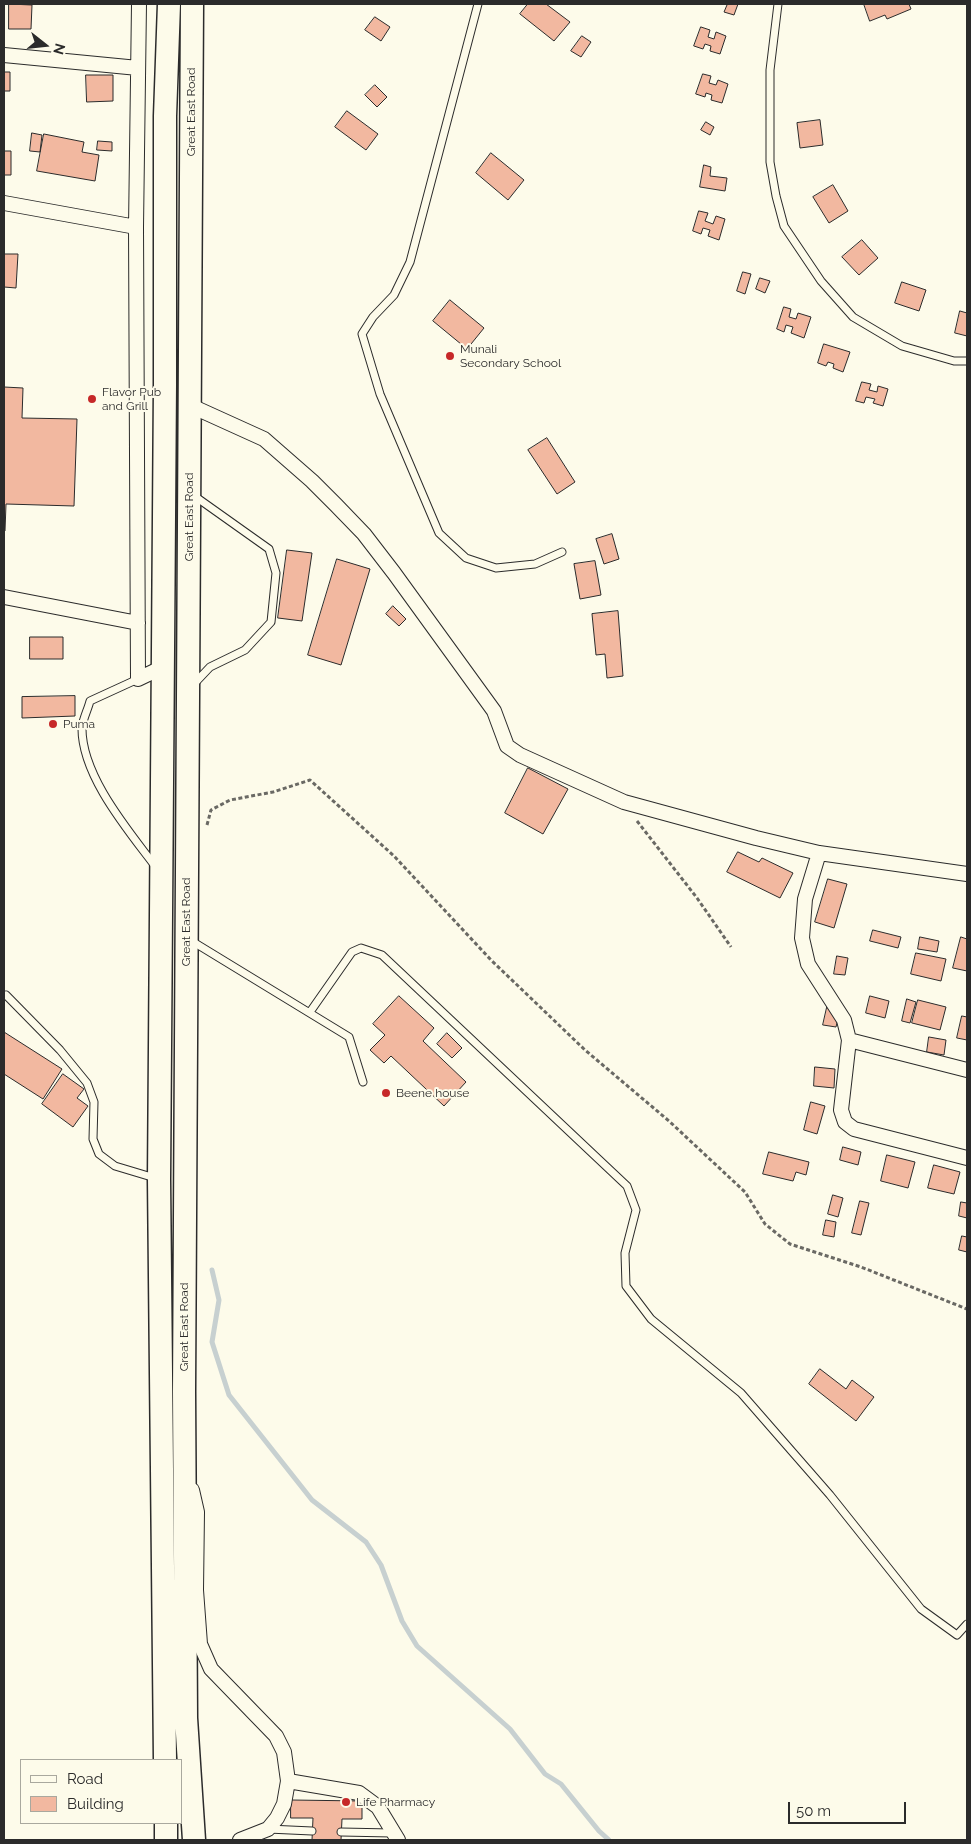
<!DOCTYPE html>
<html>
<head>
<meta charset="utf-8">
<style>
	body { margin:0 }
	#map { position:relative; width:971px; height:1844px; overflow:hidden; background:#fdfbea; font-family:Raleway,sans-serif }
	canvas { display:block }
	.frame { position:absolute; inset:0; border:5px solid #2b2b2b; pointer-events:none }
	.legend { position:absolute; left:20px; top:1759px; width:162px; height:65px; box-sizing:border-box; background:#fdfbea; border:1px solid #a9a89e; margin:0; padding:6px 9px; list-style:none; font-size:15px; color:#2b2b2b }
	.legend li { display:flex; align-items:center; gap:10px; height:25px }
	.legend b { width:25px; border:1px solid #a9a89e }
	.north { position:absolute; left:20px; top:20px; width:50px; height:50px; -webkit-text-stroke:4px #fdfbea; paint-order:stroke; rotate:106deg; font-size:14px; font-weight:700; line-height:20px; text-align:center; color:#2b2b2b }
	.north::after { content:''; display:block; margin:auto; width:18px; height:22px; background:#2b2b2b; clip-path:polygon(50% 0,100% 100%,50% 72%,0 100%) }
	.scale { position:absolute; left:788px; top:1802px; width:118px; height:22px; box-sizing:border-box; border:2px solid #2b2b2b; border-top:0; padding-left:6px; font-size:15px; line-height:18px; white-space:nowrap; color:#2b2b2b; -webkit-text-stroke:4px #fdfbea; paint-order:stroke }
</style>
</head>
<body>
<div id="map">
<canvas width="971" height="1844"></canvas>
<div class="frame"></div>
<ul class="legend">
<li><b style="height:6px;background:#fdfbea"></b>Road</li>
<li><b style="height:14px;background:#f2b8a0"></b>Building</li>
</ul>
<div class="north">N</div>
<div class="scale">50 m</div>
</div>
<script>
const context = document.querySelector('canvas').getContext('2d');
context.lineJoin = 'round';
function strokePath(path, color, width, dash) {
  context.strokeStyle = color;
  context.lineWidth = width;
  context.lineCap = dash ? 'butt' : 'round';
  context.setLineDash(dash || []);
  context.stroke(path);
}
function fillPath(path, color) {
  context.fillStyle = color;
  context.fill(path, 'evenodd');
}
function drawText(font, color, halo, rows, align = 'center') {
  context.font = font + ' Raleway,sans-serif';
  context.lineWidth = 4;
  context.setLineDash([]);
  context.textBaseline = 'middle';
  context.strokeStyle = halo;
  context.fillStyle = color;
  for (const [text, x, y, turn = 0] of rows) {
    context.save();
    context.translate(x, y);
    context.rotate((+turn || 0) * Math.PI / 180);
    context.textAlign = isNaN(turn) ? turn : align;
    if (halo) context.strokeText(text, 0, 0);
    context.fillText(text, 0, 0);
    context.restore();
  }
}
const stream = new Path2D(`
	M 212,1270 L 219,1300 L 212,1342 L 229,1395 L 312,1500 L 366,1542 L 381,1565 L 402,1621 L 417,1646 L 510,1729 L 545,1774 L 561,1784 L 599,1831 L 609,1840`);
const building = new Path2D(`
	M 9,4 L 32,5 L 31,29 L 9,29 Z
	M 528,4 L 546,4 L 570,22 L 554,41 L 520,14 Z
	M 722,4 L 738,4 L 734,15 L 724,12 L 727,5 Z
	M 864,4 L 909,4 L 911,9 L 887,19 L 885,15 L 870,21 Z
	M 375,17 L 390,27 L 381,41 L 365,30 Z
	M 701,27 L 710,30 L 708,37 L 714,39 L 716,32 L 726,36 L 720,54 L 710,51 L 711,46 L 705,44 L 703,49 L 694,46 Z
	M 582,36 L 591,42 L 581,57 L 571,51 Z
	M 4,72 L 10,72 L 10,91 L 4,91 Z
	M 703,74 L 711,76 L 709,83 L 716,85 L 718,80 L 728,84 L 722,103 L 711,100 L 712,95 L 706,93 L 705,97 L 696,94 Z
	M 86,75 L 113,75 L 113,101 L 87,102 Z
	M 375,85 L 387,97 L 377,107 L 365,95 Z
	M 347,111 L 378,134 L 366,150 L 335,127 Z
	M 820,120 L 823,145 L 800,148 L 797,123 Z
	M 706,122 L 714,127 L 710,135 L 701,130 Z
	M 32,133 L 42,135 L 40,152 L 30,151 Z
	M 44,134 L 84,142 L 82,152 L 99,155 L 95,181 L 37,171 Z
	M 98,141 L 112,142 L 112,151 L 97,150 Z
	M 4,151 L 11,151 L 11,175 L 4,175 Z
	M 491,153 L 524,180 L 508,200 L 476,173 Z
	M 704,165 L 711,167 L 710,176 L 727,178 L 725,191 L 700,187 Z
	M 833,185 L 848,211 L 829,223 L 813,197 Z
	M 699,211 L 708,213 L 705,221 L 713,224 L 716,216 L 725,219 L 719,240 L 708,236 L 710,230 L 703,228 L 701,234 L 693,231 Z
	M 862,240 L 878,258 L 859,275 L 842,257 Z
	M 4,254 L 18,254 L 16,288 L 4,287 Z
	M 743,272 L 751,274 L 745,294 L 737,291 Z
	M 760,278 L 770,281 L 765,293 L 756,289 Z
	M 902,282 L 926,290 L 919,311 L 895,303 Z
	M 450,300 L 484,328 L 467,349 L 433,321 Z
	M 784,307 L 791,309 L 789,317 L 796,319 L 798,313 L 811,317 L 804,338 L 791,333 L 793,327 L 786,325 L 784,332 L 777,329 Z
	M 960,311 L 967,313 L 967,336 L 955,333 Z
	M 824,344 L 850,352 L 843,372 L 833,368 L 834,364 L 828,362 L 826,366 L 818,363 Z
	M 862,382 L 871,384 L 869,390 L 877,392 L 878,386 L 888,389 L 883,406 L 873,403 L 875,399 L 866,397 L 864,403 L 856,401 Z
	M 4,387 L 23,388 L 22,418 L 77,419 L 74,506 L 6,504 L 5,531 L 4,531 Z
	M 547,438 L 575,482 L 557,494 L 528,450 Z
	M 612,534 L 619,559 L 604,564 L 596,539 Z
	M 287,550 L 312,553 L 302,621 L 278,618 Z
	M 337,559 L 370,569 L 341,665 L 308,655 Z
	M 595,561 L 601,595 L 580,599 L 574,564 Z
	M 393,606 L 406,619 L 399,626 L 386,614 Z
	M 618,611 L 623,676 L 607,678 L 605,654 L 596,655 L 592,614 Z
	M 30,637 L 63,637 L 63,659 L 30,659 Z
	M 75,696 L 75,716 L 22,718 L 22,697 Z
	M 528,768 L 568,789 L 543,834 L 505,813 Z
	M 738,852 L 759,862 L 762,858 L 793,873 L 780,898 L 727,872 Z
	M 828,879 L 847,884 L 834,928 L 815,922 Z
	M 873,930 L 901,937 L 898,948 L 870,941 Z
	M 920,937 L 939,941 L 937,952 L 918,949 Z
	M 961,937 L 967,939 L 967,971 L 953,968 Z
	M 916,953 L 946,959 L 941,981 L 911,974 Z
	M 837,956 L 848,958 L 845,975 L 834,974 Z
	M 399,996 L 434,1028 L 423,1041 L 466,1082 L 444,1106 L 391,1056 L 384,1063 L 370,1050 L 385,1035 L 373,1024 Z
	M 870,996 L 889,1001 L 885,1018 L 866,1013 Z
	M 907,999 L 916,1002 L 910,1023 L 902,1021 Z
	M 918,1000 L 946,1007 L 940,1030 L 912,1023 Z
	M 828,1003 L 841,1006 L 836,1027 L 823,1025 Z
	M 962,1016 L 967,1017 L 967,1040 L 957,1038 Z
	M 4,1032 L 62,1069 L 43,1099 L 4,1074 Z
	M 447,1033 L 462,1048 L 452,1058 L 437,1044 Z
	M 929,1037 L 946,1040 L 944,1055 L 927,1052 Z
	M 815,1067 L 835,1069 L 834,1088 L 814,1086 Z
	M 63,1074 L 84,1089 L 77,1098 L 88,1106 L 73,1127 L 42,1104 Z
	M 811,1102 L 825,1106 L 817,1134 L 804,1130 Z
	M 843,1147 L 861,1152 L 858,1165 L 840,1160 Z
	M 769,1152 L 809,1162 L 806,1175 L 796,1172 L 793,1181 L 763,1174 Z
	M 887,1155 L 915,1162 L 908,1188 L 881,1181 Z
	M 934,1165 L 960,1172 L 954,1194 L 928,1188 Z
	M 833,1195 L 843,1198 L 838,1217 L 828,1214 Z
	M 860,1201 L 869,1203 L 861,1235 L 852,1233 Z
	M 961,1202 L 967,1203 L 967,1218 L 959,1216 Z
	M 826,1220 L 836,1222 L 834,1237 L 823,1235 Z
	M 962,1236 L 967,1237 L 967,1252 L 959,1250 Z
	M 820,1369 L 846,1389 L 852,1380 L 874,1397 L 856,1421 L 809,1384 Z
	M 291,1800 L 362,1801 L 362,1819 L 342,1819 L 341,1840 L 312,1840 L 313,1818 L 291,1818 Z`);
const path = new Path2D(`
	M 637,821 L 697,898 L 731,947
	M 207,825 L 211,810 L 230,800 L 273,792 L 310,780 L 394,856 L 491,960 L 585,1050 L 669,1121 L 745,1192 L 765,1224 L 790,1244 L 861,1267 L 967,1309`);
const lane = new Path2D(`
	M 478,4 L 410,262 L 394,295 L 373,317 L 362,334 L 380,394 L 439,533 L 466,558 L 496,568 L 535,564 L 562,552
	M 778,4 L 770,70 L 770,162 L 776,196 L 784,226 L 821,281 L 853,317 L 902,346 L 954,361 L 967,361
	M 138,679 L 90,701 C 88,709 83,719 82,727 C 81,775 128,830 155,866
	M 193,685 L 210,667 L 245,650 L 271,622 L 276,573 L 269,549 L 193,495
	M 190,940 L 349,1037 L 363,1082
	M 6,995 L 60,1050 L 87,1083 L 94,1102 L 93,1139 L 99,1154 L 115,1166 L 155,1178
	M 310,1012 L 352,952 L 361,948 L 382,955 L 627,1186 L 636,1210 L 625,1253 L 626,1286 L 651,1319 L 741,1393 L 830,1495 L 921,1609 L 957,1635 L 967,1624
	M 268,1829 L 312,1831
	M 341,1832 L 392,1833`);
const street = new Path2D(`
	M 139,4 L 136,227 L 138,679 L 163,667
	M 4,55 L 138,68
	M 4,203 L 136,227
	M 189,405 L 264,439 L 312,481 L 336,505 L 364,534 L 394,573 L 494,711 L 507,746 L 520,755 L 624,802 L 756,838 L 819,853 L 967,874
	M 4,597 L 138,623
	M 819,853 L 805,899 L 802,938 L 808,964 L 844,1020 L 849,1040 L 841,1110 L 845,1122 L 854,1129 L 967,1158
	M 849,1040 L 967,1070
	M 192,1490 L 197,1512 L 196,1590 L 200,1644 L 211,1669 L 276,1736 L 284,1752 L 288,1781 L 284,1804 L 277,1818 L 268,1829 L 240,1840
	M 288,1781 L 359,1793 L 378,1807 L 398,1840`);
const primary = new Path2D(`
	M 192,4 L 184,1391 L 186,1718 L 194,1840
	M 165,1760 L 159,1179 L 165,384 L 165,116 L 169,4
	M 166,1823 L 166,1840`);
const markers = [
	[450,356,5,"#c62828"],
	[92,399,5,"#c62828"],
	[53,724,5,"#c62828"],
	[386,1093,5,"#c62828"],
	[346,1802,5,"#c62828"]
];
const streetNames = [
	["Great East Road",191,112,-90],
	["Great East Road",189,517,-90],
	["Great East Road",186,922,-90],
	["Great East Road",184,1327,-90]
];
const poiNames = [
	["Munali",460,349],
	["Secondary School",460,363],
	["Flavor Pub",102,392],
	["and Grill",102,406],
	["Puma",63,724],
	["Beene house",396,1093],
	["Life Pharmacy",356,1802]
];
strokePath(stream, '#c7d0d0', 5);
fillPath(building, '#f2b8a0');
strokePath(building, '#2b2b2b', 1);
strokePath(lane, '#2b2b2b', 9);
strokePath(street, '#2b2b2b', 16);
strokePath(primary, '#2b2b2b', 25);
strokePath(path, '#6a6964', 3, [4, 2.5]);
strokePath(lane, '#fdfbea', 7);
strokePath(street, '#fdfbea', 14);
strokePath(primary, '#fdfbea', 22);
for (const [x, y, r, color] of markers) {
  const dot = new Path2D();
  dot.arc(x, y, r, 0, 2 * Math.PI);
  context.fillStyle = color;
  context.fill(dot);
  strokePath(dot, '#fdfbea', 2);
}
drawText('12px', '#2b2b2b', '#fdfbea', streetNames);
drawText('12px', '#2b2b2b', '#fdfbea', poiNames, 'left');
</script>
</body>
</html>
